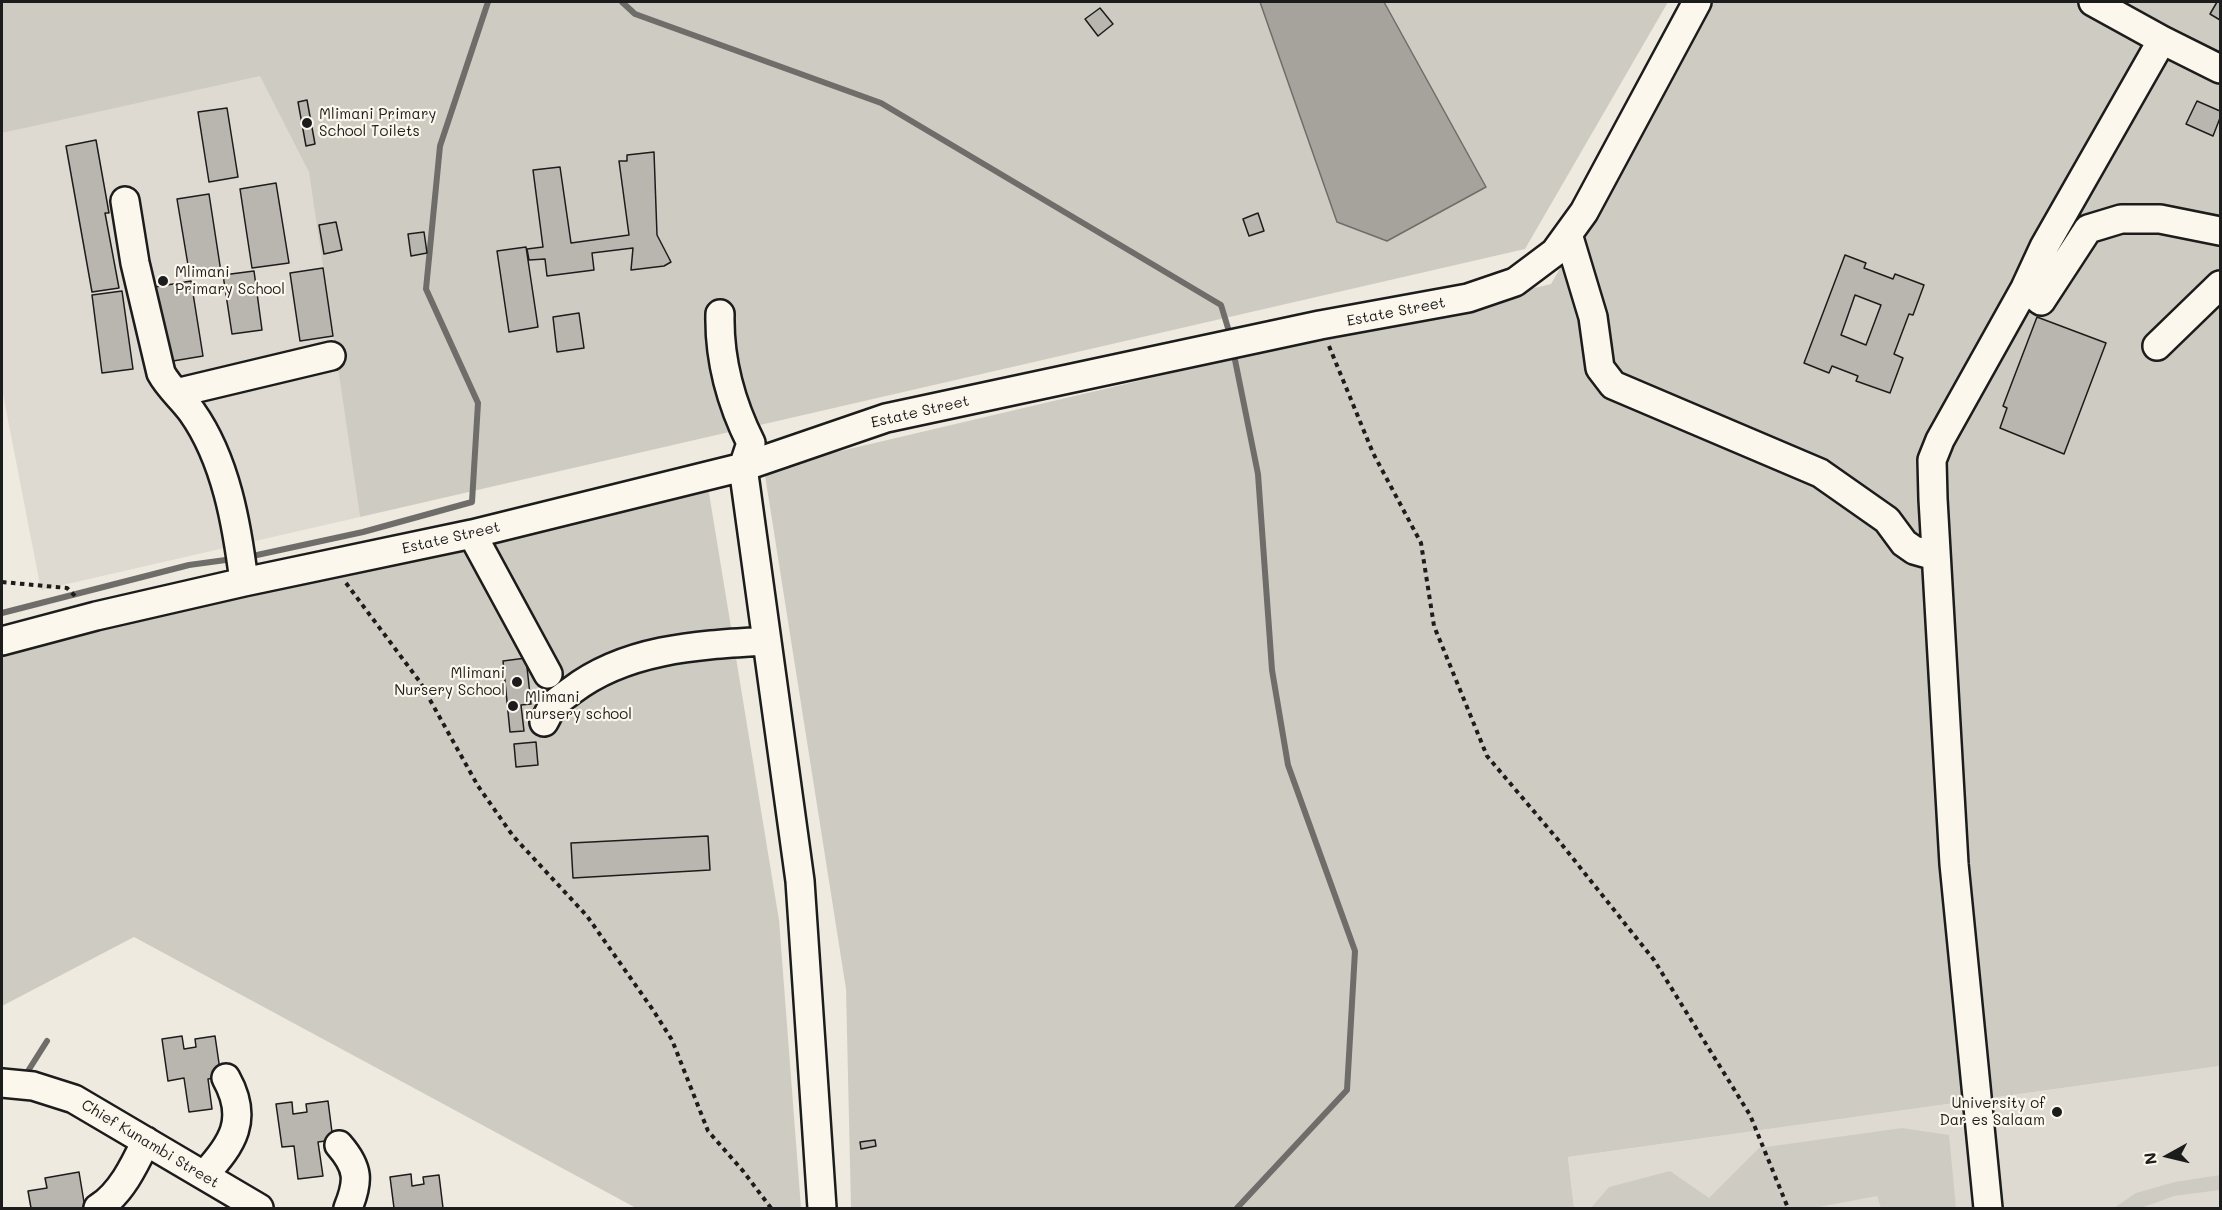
<!DOCTYPE html>
<html>
<head>
<meta charset="utf-8">
<style>
	body { margin:0 }
	#map { position:relative; width:2222px; height:1210px; overflow:hidden; background:#eeeadf; font-family:Mali,sans-serif }
	canvas { display:block }
	.frame { position:absolute; inset:0; border:3px solid #1c1c1c; pointer-events:none }
	.north { position:absolute; left:2138px; top:1126px; width:60px; height:60px; -webkit-text-stroke:4px #fbf7ec; paint-order:stroke; rotate:262deg; font-size:16px; font-weight:700; line-height:24px; text-align:center; color:#1c1c1c }
	.north::after { content:''; display:block; margin:auto; width:21px; height:27px; background:#1c1c1c; clip-path:polygon(50% 0,100% 100%,50% 72%,0 100%) }
</style>
</head>
<body>
<div id="map">
<canvas width="2222" height="1210"></canvas>
<div class="frame"></div>
<div class="north">N</div>
</div>
<script>
const context = document.querySelector('canvas').getContext('2d');
context.lineJoin = 'round';
function fillPath(path, color) {
  context.fillStyle = color;
  context.fill(path, 'evenodd');
}
function strokePath(path, color, width, dash) {
  context.strokeStyle = color;
  context.lineWidth = width;
  context.lineCap = dash ? 'butt' : 'round';
  context.setLineDash(dash || []);
  context.stroke(path);
}
function drawText(font, color, halo, rows, align = 'center') {
  context.font = font + ' Mali,sans-serif';
  context.lineWidth = 4.5;
  context.setLineDash([]);
  context.textBaseline = 'middle';
  context.strokeStyle = halo;
  context.fillStyle = color;
  for (const [text, x, y, turn = 0] of rows) {
    context.save();
    context.translate(x, y);
    context.rotate((+turn || 0) * Math.PI / 180);
    context.textAlign = isNaN(turn) ? turn : align;
    if (halo) context.strokeText(text, 0, 0);
    context.fillText(text, 0, 0);
    context.restore();
  }
}
const built = new Path2D(`
	M 294,63 L 360,517 L 41,590 L 2,389 L 2,133 Z
	M 2220,1066 L 2220,1208 L 1574,1208 L 1568,1157 Z`);
const green = new Path2D(`
	M 2,2 L 1668,2 L 1525,249 L 360,517 L 309,172 L 260,76 L 2,133 Z
	M 1713,2 L 2220,2 L 2220,1066 L 1568,1157 L 1574,1208 L 851,1208 L 846,989 L 764,469 L 1551,284 Z
	M 708,487 L 779,920 L 801,1208 L 636,1208 L 134,937 L 2,1006 L 2,653 Z
	M 1902,1128 L 1949,1135 L 1956,1208 L 1881,1208 L 1877,1196 L 1814,1208 L 1591,1208 L 1609,1187 L 1670,1171 L 1709,1198 L 1759,1148 Z
	M 2220,1175 L 2220,1190 L 2174,1196 L 2141,1208 L 2114,1208 L 2136,1193 L 2175,1182 Z`);
const water = new Path2D(`
	M 1260,2 L 1384,2 L 1486,187 L 1387,241 L 1337,222 Z`);
const stream = new Path2D(`
	M 622,2 L 635,14 L 881,103 L 1221,305 L 1231,338
	M 1233,350 L 1258,474 L 1272,670 L 1288,765 L 1355,951 L 1347,1090 L 1237,1208
	M 257,555 L 363,532 L 472,502 L 478,403 L 426,289 L 440,146 L 488,2
	M 2,613 L 189,565 L 233,559
	M 28,1071 L 47,1041`);
const building = new Path2D(`
	M 2217,2 L 2220,2 L 2220,20 L 2210,14 Z
	M 1100,8 L 1113,24 L 1098,36 L 1085,19 Z
	M 307,100 L 315,144 L 306,146 L 298,102 Z
	M 2197,101 L 2220,111 L 2220,118 L 2213,136 L 2186,124 Z
	M 227,108 L 238,177 L 209,182 L 198,112 Z
	M 96,140 L 109,213 L 105,213 L 119,288 L 92,292 L 66,146 Z
	M 654,152 L 657,235 L 671,262 L 664,266 L 631,270 L 633,248 L 592,253 L 594,270 L 547,276 L 545,259 L 529,260 L 527,249 L 543,247 L 533,170 L 560,167 L 571,243 L 629,235 L 619,161 L 627,161 L 627,155 Z
	M 276,183 L 289,263 L 252,268 L 240,189 Z
	M 209,194 L 221,272 L 190,277 L 177,199 Z
	M 1258,213 L 1264,231 L 1249,236 L 1243,219 Z
	M 336,222 L 342,250 L 324,254 L 319,225 Z
	M 424,232 L 427,253 L 411,256 L 408,234 Z
	M 526,247 L 538,327 L 509,332 L 497,251 Z
	M 1845,255 L 1866,263 L 1864,268 L 1893,279 L 1895,274 L 1924,285 L 1913,315 L 1909,314 L 1894,354 L 1903,358 L 1890,393 L 1856,381 L 1858,376 L 1832,366 L 1829,373 L 1804,363 ZM 1855,295 L 1881,305 L 1866,345 L 1841,335 Z
	M 323,268 L 333,336 L 300,341 L 290,273 Z
	M 254,271 L 262,330 L 232,334 L 223,275 Z
	M 191,281 L 203,356 L 167,362 L 155,287 Z
	M 122,291 L 133,369 L 102,373 L 92,295 Z
	M 579,313 L 584,348 L 557,352 L 553,317 Z
	M 2037,317 L 2106,343 L 2064,454 L 2000,428 L 2007,408 L 2003,406 Z
	M 526,658 L 531,704 L 521,705 L 524,731 L 510,732 L 503,661 Z
	M 536,742 L 538,765 L 516,767 L 514,744 Z
	M 708,836 L 710,870 L 573,878 L 571,843 Z
	M 182,1036 L 184,1049 L 196,1047 L 195,1039 L 215,1036 L 221,1077 L 208,1079 L 212,1109 L 189,1112 L 184,1078 L 168,1081 L 162,1039 Z
	M 328,1101 L 333,1140 L 318,1142 L 323,1176 L 298,1179 L 294,1146 L 282,1147 L 276,1104 L 292,1102 L 293,1114 L 307,1112 L 306,1104 Z
	M 875,1140 L 876,1146 L 861,1149 L 860,1142 Z
	M 79,1172 L 85,1208 L 31,1208 L 28,1191 L 47,1188 L 45,1178 Z
	M 411,1174 L 412,1186 L 424,1184 L 423,1177 L 439,1175 L 443,1208 L 394,1208 L 390,1177 Z`);
const path = new Path2D(`
	M 1329,346 L 1373,453 L 1421,543 L 1434,626 L 1487,756 L 1559,841 L 1654,960 L 1750,1115 L 1788,1208
	M 2,582 L 67,588 L 78,599
	M 346,583 L 420,682 L 478,786 L 513,836 L 587,916 L 653,1010 L 672,1040 L 708,1131 L 743,1171 L 771,1208`);
const minor = new Path2D(`
	M 2093,2 L 2162,40 L 2220,69
	M 125,201 L 135,263 L 161,373 C 169,388 182,398 192,412 C 226,460 237,525 244,582
	M 1568,234 L 1593,317 L 1600,368 L 1613,385 L 1820,473 L 1887,520 L 1904,543 L 1914,550 L 1935,556
	M 2025,288 L 2041,301 L 2088,229 L 2121,219 L 2160,219 L 2220,231
	M 720,314 C 719,359 731,403 751,443 L 743,467 L 800,881 L 822,1208
	M 2157,346 L 2220,285
	M 176,393 L 331,356
	M 472,534 L 548,674
	M 2,641 L 96,616 L 244,582 L 472,534 L 743,467 L 886,418 L 1320,325 L 1468,298 L 1515,282 L 1555,252 L 1584,212 L 1697,2
	M 544,722 C 547,717 550,710 553,705 C 558,700 566,695 571,691 C 627,648 700,645 767,641
	M 2,1083 L 33,1086 L 74,1099 L 259,1208
	M 339,1145 C 359,1168 359,1181 348,1208
	M 204,1175 C 233,1144 249,1119 226,1078
	M 98,1208 C 121,1194 135,1164 146,1141
	M 1988,1208 L 1954,864 L 1933,499 L 1932,460 L 1940,440 L 2025,288 L 2044,247 L 2162,40`);
const markers = [
	[307,123,6,"#1c1c1c"],
	[163,281,6,"#1c1c1c"],
	[517,682,6,"#1c1c1c"],
	[513,706,6,"#1c1c1c"],
	[2057,1112,6,"#1c1c1c"]
];
const poiNames = [
	["Mlimani Primary",319,114],
	["School Toilets",319,131],
	["Mlimani",175,272],
	["Primary School",175,289],
	["Mlimani",505,673,"right"],
	["Nursery School",505,690,"right"],
	["Mlimani",525,697],
	["nursery school",525,714],
	["University of",2045,1103,"right"],
	["Dar es Salaam",2045,1120,"right"]
];
const streetNames = [
	["Estate Street",1396,312,-11],
	["Estate Street",920,412,-13],
	["Estate Street",451,538,-13],
	["Chief Kunambi Street",150,1144,31]
];
fillPath(built, '#dedad1');
fillPath(green, '#ceccc2');
fillPath(water, '#a6a39d');
strokePath(water, '#6f6d69', 1.5);
strokePath(stream, '#6f6d69', 6);
fillPath(building, '#b9b6af');
strokePath(building, '#1c1c1c', 1.5);
strokePath(minor, '#1c1c1c', 32);
strokePath(path, '#1c1c1c', 4, [4.5, 4.5]);
strokePath(minor, '#fbf7ec', 27);
for (const [x, y, r, color] of markers) {
  const dot = new Path2D();
  dot.arc(x, y, r, 0, 2 * Math.PI);
  context.fillStyle = color;
  context.fill(dot);
  strokePath(dot, '#fbf7ec', 2);
}
drawText('15px', '#1c1c1c', '#fbf7ec', poiNames, 'left');
drawText('15px', '#1c1c1c', '#fbf7ec', streetNames);
</script>
</body>
</html>
